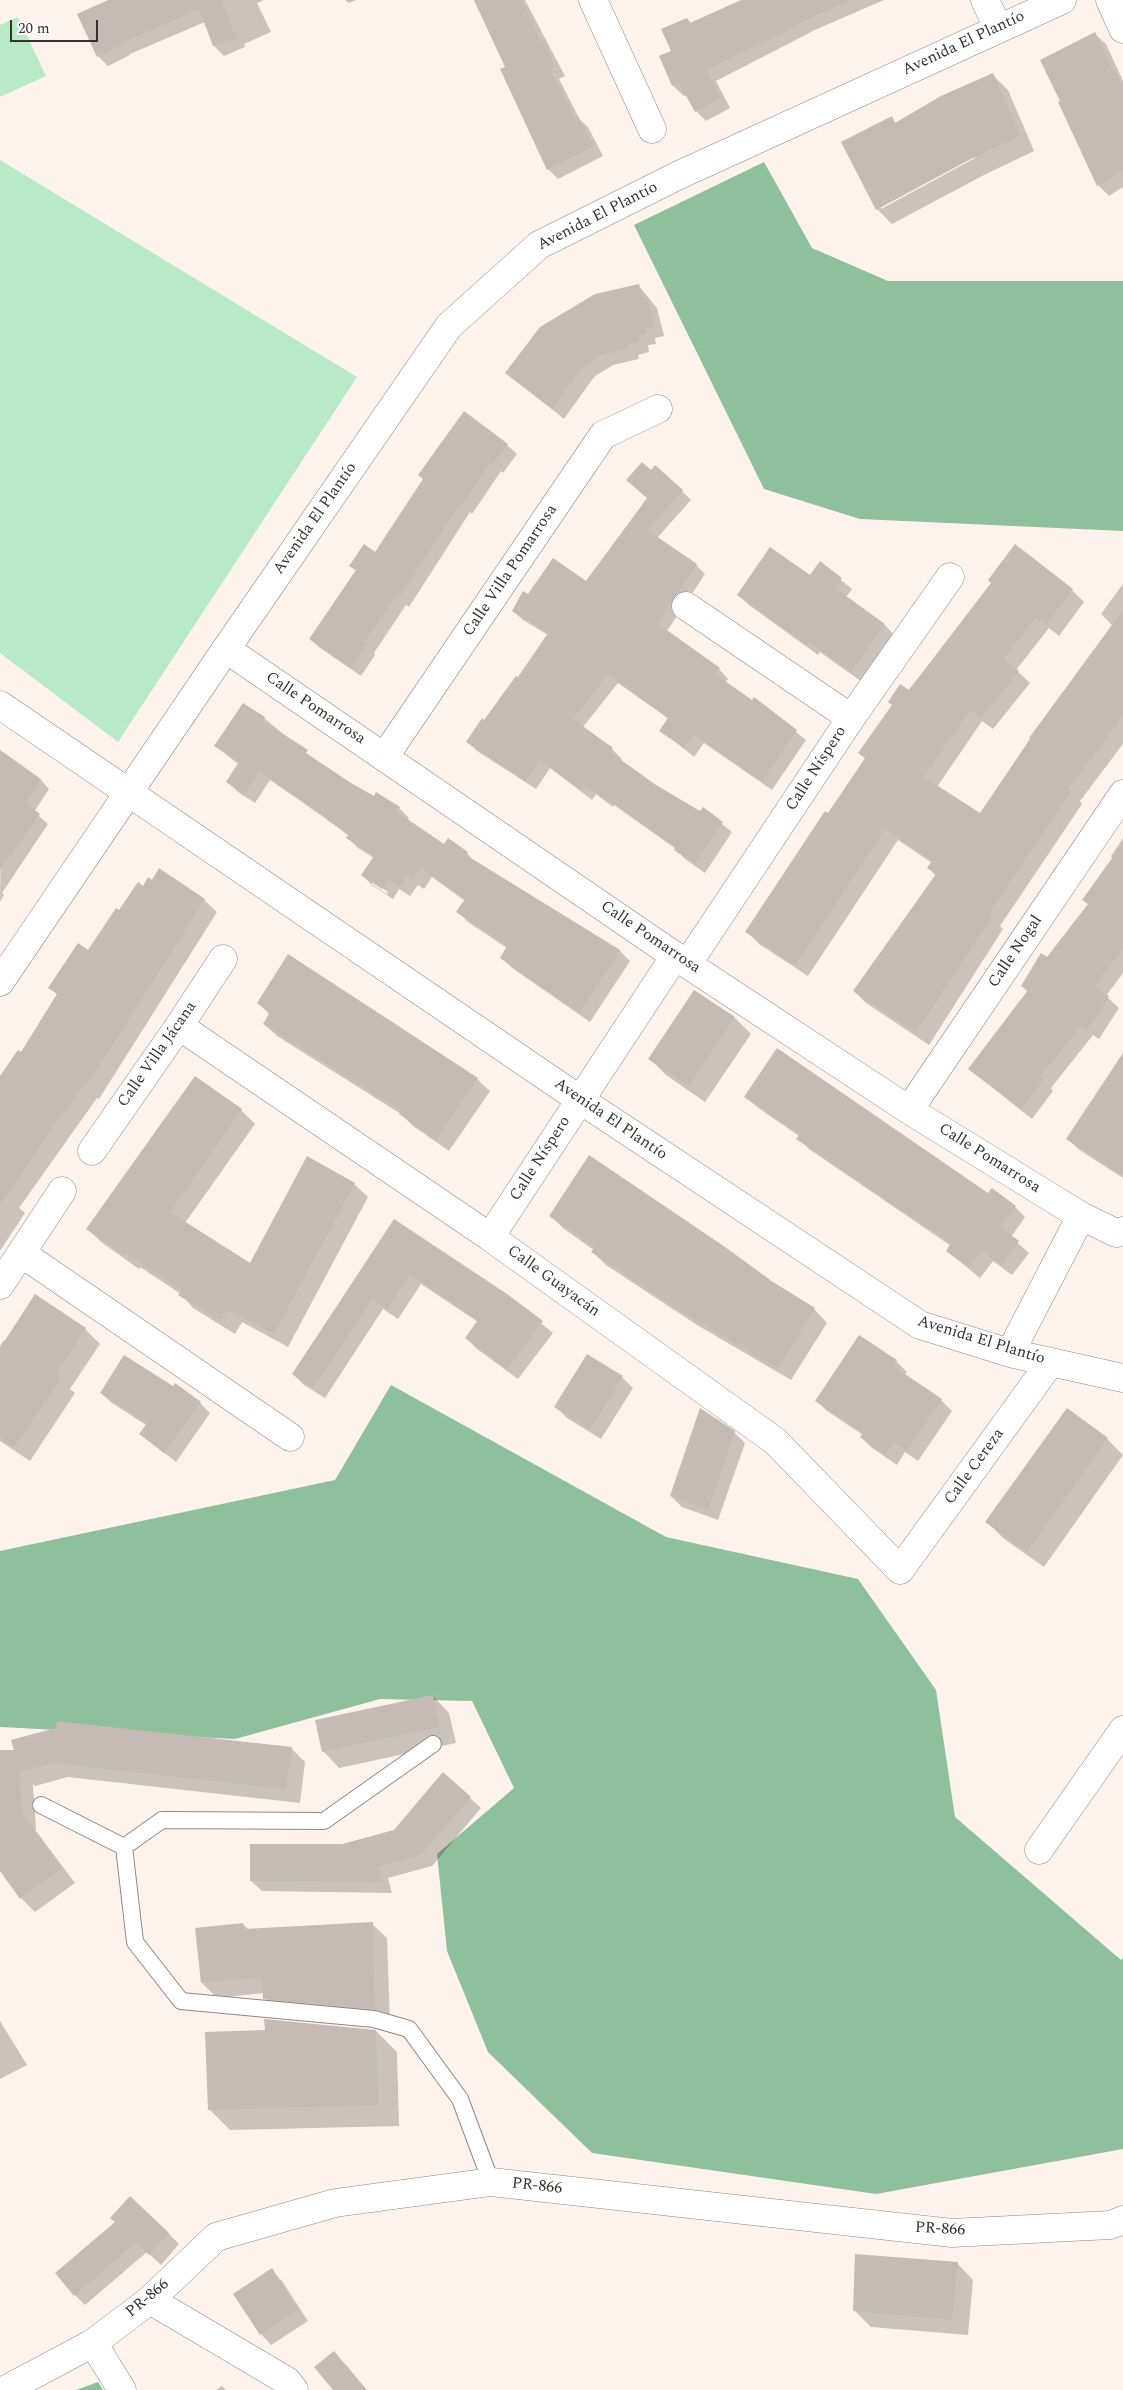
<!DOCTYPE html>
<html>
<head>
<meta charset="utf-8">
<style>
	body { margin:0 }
	#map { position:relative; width:1123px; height:2390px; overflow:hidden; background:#fef3ec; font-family:Spectral,serif }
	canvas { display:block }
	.scale { position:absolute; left:10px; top:20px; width:88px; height:22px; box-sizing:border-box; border:2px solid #373230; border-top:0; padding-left:6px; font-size:15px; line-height:18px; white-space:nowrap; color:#373230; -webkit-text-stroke:4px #fff; paint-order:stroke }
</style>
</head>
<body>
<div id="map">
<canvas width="1123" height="2390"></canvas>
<div class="scale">20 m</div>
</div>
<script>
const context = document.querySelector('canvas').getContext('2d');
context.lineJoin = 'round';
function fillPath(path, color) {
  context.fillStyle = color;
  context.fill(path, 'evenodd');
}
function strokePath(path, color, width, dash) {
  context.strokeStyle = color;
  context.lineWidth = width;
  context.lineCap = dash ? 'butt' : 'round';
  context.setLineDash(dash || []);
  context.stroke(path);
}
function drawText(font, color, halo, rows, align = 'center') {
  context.font = font + ' Spectral,serif';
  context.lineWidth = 5;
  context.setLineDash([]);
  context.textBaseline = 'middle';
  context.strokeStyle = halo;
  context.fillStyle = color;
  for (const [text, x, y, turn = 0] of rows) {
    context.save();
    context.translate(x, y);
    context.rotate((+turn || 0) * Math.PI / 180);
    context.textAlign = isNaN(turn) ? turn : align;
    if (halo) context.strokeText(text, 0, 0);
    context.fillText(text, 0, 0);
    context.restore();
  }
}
const green = new Path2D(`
	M 18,17 L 46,76 L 0,97 L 0,25 Z
	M 0,160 L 357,377 L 118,742 L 0,653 Z`);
const forest = new Path2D(`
	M 764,162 L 812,248 L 888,281 L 1123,281 L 1123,531 L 860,519 L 764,489 L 634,225 Z
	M 391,1385 L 666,1537 L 858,1579 L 936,1690 L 955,1817 L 1121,1960 L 1123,1958 L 1123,2149 L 876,2194 L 592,2153 L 488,2052 L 447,1951 L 437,1854 L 514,1788 L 472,1701 L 380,1699 L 235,1739 L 0,1727 L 0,1551 L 335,1480 Z
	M 98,2382 L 103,2390 L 76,2390 Z`);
const shadow = new Path2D(`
	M 112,0 L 264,0 L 257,3 L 271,32 L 244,44 L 245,47 L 224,56 L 214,46 L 205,22 L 130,54 L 130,55 L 108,66 L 98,56 Z
	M 345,0 L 356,0 L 349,3 Z
	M 474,0 L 525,0 L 565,76 L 559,79 L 580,120 L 588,127 L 603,156 L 558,179 L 548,169 L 506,67 Z
	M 749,0 L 884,0 L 817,29 L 716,81 L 730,108 L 706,121 L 696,111 L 687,95 L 684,96 L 673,86 L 661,56 L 672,52 L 687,19 L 692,24 Z
	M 1095,34 L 1106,44 L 1123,81 L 1123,187 L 1109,196 L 1098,185 Z
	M 993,75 L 1008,90 L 1034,151 L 984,175 L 892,224 L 877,209 L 891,118 L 897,124 ZM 974,156 L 975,158 L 881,209 L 881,206 Z
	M 638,285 L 657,308 L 664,336 L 655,338 L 656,344 L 648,345 L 649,352 L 638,355 L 639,359 L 613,365 L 594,377 L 564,419 L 507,373 Z
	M 507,445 L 517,454 L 503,473 L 501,471 L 472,514 L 470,512 L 409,607 L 406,605 L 374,653 L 375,655 L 361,676 L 320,648 L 310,639 L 357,572 L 351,566 L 375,553 Z
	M 651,471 L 682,491 L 691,500 L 657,538 L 696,565 L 705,574 L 667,631 L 719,669 L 728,679 L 725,683 L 752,702 L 755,699 L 806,740 L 772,790 L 704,743 L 694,757 L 661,730 L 669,719 L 618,683 L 583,727 L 612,749 L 622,759 L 620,760 L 655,786 L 700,813 L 703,809 L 732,832 L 705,873 L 685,859 L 676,849 L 614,805 L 613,807 L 596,794 L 592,800 L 550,768 L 536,789 L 477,751 L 468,742 L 518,679 L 548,635 L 523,620 L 513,611 L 529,596 L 586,583 L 648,499 L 637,489 Z
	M 1015,546 L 1072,590 L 1084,602 L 1059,636 L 1049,628 L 1016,670 L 1030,683 L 993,729 L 982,721 L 937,787 L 980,815 L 1113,626 L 1101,614 L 1123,584 L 1123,744 L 1080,801 L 1082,804 L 1000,926 L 1003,929 L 929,1045 L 866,1003 L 854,991 L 936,876 L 929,868 L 932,863 L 898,840 L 808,976 L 759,944 L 747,931 L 866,759 L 859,753 L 993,583 Z
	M 820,563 L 852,589 L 846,597 L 885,625 L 895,636 L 862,682 L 820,652 L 818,655 L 749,605 L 739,595 L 810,577 Z
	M 264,718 L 317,762 L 374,798 L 399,808 L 409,818 L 407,821 L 444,846 L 467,853 L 475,862 L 620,951 L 630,961 L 590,1022 L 512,968 L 502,958 L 507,948 L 468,922 L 458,912 L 465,901 L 432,877 L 424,889 L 418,885 L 410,896 L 399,889 L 393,899 L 372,885 L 362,875 L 374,858 L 358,848 L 348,838 L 349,836 L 332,823 L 270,780 L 255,803 L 238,792 L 228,782 L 239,765 L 216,746 ZM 372,881 L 388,892 L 387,894 L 372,884 Z
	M 2,752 L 41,780 L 49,789 L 34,812 L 48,824 L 2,893 L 4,895 L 0,902 Z
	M 1123,838 L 1123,973 L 1106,996 L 1119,1008 L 1099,1039 L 1093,1035 L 1051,1088 L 1053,1091 L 1032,1119 L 969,1069 L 1028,992 L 1022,986 L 1048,959 L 1089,905 L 1084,900 L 1113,859 L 1111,856 Z
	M 143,887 L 204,900 L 217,912 L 99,1099 L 97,1098 L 19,1208 L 25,1213 L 0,1251 L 0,1078 L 21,1054 L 58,995 L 50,988 L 88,952 L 119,911 Z
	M 695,991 L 735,1018 L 751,1034 L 705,1102 L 666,1075 L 650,1059 Z
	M 258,1003 L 477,1079 L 490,1091 L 449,1151 L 413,1126 L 401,1114 L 277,1036 L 264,1024 L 270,1015 Z
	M 1123,1056 L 1123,1178 L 1078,1149 L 1068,1139 Z
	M 195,1078 L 241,1110 L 255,1124 L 185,1223 L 250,1265 L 354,1184 L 368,1197 L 288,1347 L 242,1322 L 235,1334 L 193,1308 L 181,1294 L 140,1267 L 139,1269 L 101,1242 L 88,1229 Z
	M 746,1097 L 1015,1207 L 1025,1217 L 1011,1237 L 1029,1253 L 1012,1275 L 993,1261 L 980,1278 L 947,1251 L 951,1246 L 809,1149 L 798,1138 L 799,1136 L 757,1107 Z
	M 551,1216 L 772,1283 L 814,1309 L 827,1323 L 791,1380 L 697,1325 L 606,1265 L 593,1252 L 594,1250 L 564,1229 Z
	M 395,1221 L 506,1295 L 553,1333 L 518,1379 L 477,1349 L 466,1338 L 478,1322 L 421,1284 L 398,1319 L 383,1309 L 325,1398 L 304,1385 L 293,1374 Z
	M 85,1329 L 100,1344 L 70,1389 L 75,1393 L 30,1461 L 0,1441 L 0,1346 L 3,1341 Z
	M 896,1361 L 907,1372 L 904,1375 L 941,1400 L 952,1411 L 918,1461 L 905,1452 L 897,1465 L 872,1448 L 861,1437 L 863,1435 L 827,1411 L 817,1401 Z
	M 622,1377 L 633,1388 L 601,1439 L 567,1418 L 556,1407 Z
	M 101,1393 L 200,1403 L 210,1413 L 176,1462 L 140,1434 L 146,1425 L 112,1403 Z
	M 734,1432 L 745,1443 L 718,1520 L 682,1507 L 671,1496 Z
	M 1107,1439 L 1123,1455 L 1044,1567 L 1003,1538 L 987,1522 Z
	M 433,1696 L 449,1713 L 456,1743 L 339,1768 L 323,1751 Z
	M 13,1741 L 291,1748 L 305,1762 L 300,1803 L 68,1777 L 35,1786 L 33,1784 L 36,1831 L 75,1883 L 35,1912 L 21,1898 L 0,1869 L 0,1772 L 21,1770 Z
	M 470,1798 L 481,1808 L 432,1866 L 388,1878 L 392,1893 L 262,1891 L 251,1881 L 342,1846 L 394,1831 Z
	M 243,1924 L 249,1930 L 372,1924 L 387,1938 L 390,2023 L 279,2013 L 265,1998 L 264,1993 L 217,1998 L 202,1983 Z
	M 0,2021 L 27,2065 L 0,2079 Z
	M 266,2031 L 376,2031 L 397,2052 L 399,2126 L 230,2130 L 209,2109 Z
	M 116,2223 L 168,2233 L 179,2244 L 161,2265 L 147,2252 L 85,2305 L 75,2295 Z
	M 957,2263 L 973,2280 L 968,2335 L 871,2327 L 855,2311 Z
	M 271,2270 L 282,2281 L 308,2321 L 271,2345 L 261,2334 Z
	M 334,2353 L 347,2366 L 367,2390 L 334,2390 Z
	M 222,2386 L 226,2390 L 216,2390 Z`);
const building = new Path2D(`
	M 108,0 L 221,0 L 237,40 L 230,40 L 213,46 L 199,9 L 120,44 L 121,45 L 97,57 L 77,14 Z
	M 474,0 L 522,0 L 541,42 L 544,41 L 555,66 L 550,69 L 575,118 L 578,116 L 594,146 L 547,170 L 500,69 L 505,67 Z
	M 741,0 L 852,0 L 806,20 L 781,34 L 710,68 L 707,71 L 721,97 L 695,112 L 679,83 L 672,86 L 659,56 L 671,51 L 661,29 L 687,18 L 690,23 Z
	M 1095,32 L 1113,71 L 1114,70 L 1123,87 L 1123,170 L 1097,186 L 1058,102 L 1060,101 L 1040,60 Z
	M 993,73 L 1020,136 L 969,160 L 876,210 L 841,142 L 892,116 L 895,123 L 941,96 Z
	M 639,284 L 642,297 L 647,296 L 654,326 L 645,328 L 646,333 L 638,335 L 639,342 L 628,344 L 629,348 L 602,355 L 583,366 L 552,409 L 505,373 L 540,327 L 595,294 Z
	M 464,411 L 508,444 L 493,464 L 490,462 L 462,505 L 460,504 L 399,598 L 396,596 L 364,642 L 366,644 L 351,667 L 309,639 L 356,570 L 349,566 L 364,544 L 375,552 L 423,479 L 418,475 Z
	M 642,462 L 651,470 L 655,465 L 683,490 L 647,530 L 697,564 L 657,623 L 720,668 L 715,674 L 752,700 L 754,697 L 797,730 L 762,781 L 694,735 L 684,748 L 659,731 L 668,718 L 608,674 L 573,719 L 613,748 L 610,752 L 656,785 L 700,811 L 703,807 L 723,822 L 695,864 L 674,850 L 676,847 L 604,797 L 603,799 L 586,786 L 582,791 L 540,760 L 526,781 L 466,742 L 482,718 L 484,720 L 516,676 L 518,677 L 548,633 L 512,611 L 523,591 L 528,594 L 553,558 L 586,581 L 647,498 L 626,480 Z
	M 1015,544 L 1073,589 L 1046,625 L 1036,617 L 1004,659 L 1019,671 L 981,718 L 970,710 L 924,777 L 980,813 L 1030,739 L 1029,738 L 1123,610 L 1123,716 L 1068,789 L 1071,791 L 989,913 L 992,916 L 916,1033 L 853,991 L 936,874 L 927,868 L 932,861 L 885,829 L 795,965 L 745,932 L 825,811 L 828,813 L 865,758 L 858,753 L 892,705 L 888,702 L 900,684 L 909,690 L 991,583 L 988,580 Z
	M 770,547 L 810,575 L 820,561 L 842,578 L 835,588 L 885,624 L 851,672 L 809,642 L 807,645 L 737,595 Z
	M 243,703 L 265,717 L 263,721 L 308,750 L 306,753 L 351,783 L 374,796 L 376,792 L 400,807 L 397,812 L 444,844 L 448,838 L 468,852 L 466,855 L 620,950 L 579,1013 L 500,958 L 507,946 L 456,912 L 465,899 L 421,868 L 413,880 L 407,876 L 400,887 L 389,880 L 382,889 L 361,875 L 374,856 L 346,838 L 349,834 L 327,820 L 328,819 L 260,771 L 244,794 L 226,782 L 239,762 L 214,746 Z
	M 0,750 L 41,779 L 25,803 L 40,814 L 0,870 Z
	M 1123,843 L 1123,949 L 1094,987 L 1109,996 L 1088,1029 L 1082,1025 L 1040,1077 L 1044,1079 L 1021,1109 L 968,1069 L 1028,990 L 1021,986 L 1041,953 L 1047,957 L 1088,904 L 1082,900 Z
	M 159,868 L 205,899 L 86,1087 L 84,1086 L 50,1131 L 0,1205 L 0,1076 L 18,1050 L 21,1052 L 57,994 L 48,988 L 78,943 L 88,950 L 116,908 L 119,910 L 138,882 L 143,886 L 148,877 L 152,880 Z
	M 288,954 L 478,1078 L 436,1140 L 399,1114 L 402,1111 L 263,1024 L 270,1012 L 257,1003 Z
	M 694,990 L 735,1017 L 689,1086 L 648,1059 Z
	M 777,1048 L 988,1193 L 992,1188 L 1016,1206 L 1000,1227 L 1019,1241 L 1001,1265 L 982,1251 L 969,1268 L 946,1251 L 951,1243 L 796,1139 L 800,1134 L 744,1097 Z
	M 1123,1053 L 1123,1175 L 1066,1139 Z
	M 195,1076 L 242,1109 L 170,1212 L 250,1263 L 307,1156 L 355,1183 L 274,1334 L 228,1310 L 221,1321 L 178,1295 L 181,1290 L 126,1254 L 125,1256 L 86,1229 Z
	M 589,1155 L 725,1247 L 773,1282 L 815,1308 L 778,1368 L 682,1312 L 591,1252 L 595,1247 L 549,1216 Z
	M 394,1219 L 507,1294 L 543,1321 L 507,1369 L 465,1338 L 478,1320 L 410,1274 L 387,1309 L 372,1299 L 313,1388 L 292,1374 Z
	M 35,1294 L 86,1328 L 56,1374 L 61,1378 L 14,1447 L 0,1437 L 0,1348 Z
	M 859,1335 L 897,1360 L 893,1366 L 942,1399 L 907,1451 L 894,1442 L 886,1455 L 860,1437 L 863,1433 L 815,1401 Z
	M 587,1354 L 623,1376 L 590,1430 L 554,1407 Z
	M 124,1355 L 173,1386 L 175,1383 L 201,1402 L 164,1453 L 139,1434 L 147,1423 L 100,1393 Z
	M 700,1408 L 735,1431 L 708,1510 L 670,1496 Z
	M 1067,1408 L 1108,1438 L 1027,1552 L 985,1522 Z
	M 433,1695 L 440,1727 L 322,1752 L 315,1720 Z
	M 57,1721 L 292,1747 L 286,1789 L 53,1763 L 20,1772 L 19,1770 L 23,1815 L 62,1868 L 20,1899 L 0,1871 L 0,1750 L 14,1750 L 11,1740 L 56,1728 Z
	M 443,1772 L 471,1797 L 421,1855 L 378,1867 L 382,1882 L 250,1881 L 250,1844 L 342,1844 L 394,1830 Z
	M 373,1922 L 375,2009 L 263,1999 L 262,1977 L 201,1983 L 195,1928 L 243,1923 L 244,1929 Z
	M 264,2019 L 376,2030 L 378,2105 L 208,2110 L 205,2032 L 265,2030 Z
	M 130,2196 L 169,2233 L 149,2255 L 136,2242 L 74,2296 L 55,2273 L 115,2222 L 110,2218 Z
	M 855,2254 L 958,2262 L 952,2320 L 853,2311 Z
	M 272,2268 L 298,2310 L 260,2335 L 233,2294 Z
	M 334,2351 L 366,2390 L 333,2390 L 314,2367 Z`);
const service = new Path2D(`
	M 41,1805 L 124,1847 L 135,1942 L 181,2001 L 374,2019 L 409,2029 L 460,2099 L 491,2182
	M 124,1847 L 162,1820 L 324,1821 L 433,1744`);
const minor = new Path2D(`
	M 593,0 L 652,129
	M 985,0 L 998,28
	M 1110,0 L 1123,29
	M 686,606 L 851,718
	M 226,649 L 675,956 L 909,1110 L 1081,1216 L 1116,1233 L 1123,1231
	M 0,705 L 579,1099 L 920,1325 L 1010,1353 L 1123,1378
	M 385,756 L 603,435 L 658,409
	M 688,963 L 851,718 L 950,577
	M 0,982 L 226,649 L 449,326 L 539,245 L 677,176 L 1062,0
	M 179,1026 L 490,1237 L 775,1441 L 900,1570 L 1050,1363
	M 909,1110 L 1123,794
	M 92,1151 L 179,1026 L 223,959
	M 490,1237 L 675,956
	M 21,1253 L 290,1437
	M 0,1285 L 62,1191
	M 1010,1353 L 1081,1216
	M 1039,1850 L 1123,1730
	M 150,2300 L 287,2381 L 294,2390
	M 93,2343 L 122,2390`);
const tertiary = new Path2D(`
	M 5,2390 L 93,2343 L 150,2300 L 216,2237 L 335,2203 L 491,2182 L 952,2233 L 1110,2225 L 1123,2220`);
const streetNames = [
	["Avenida El Plantío",964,44,-25],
	["Avenida El Plantío",598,217,-27],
	["Avenida El Plantío",316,519,-55],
	["Calle Villa Pomarrosa",511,571,-56],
	["Calle Pomarrosa",315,709,34],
	["Calle Níspero",817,769,-57],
	["Calle Pomarrosa",650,938,34],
	["Calle Nogal",1016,952,-56],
	["Calle Villa Jácana",158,1055,-55],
	["Avenida El Plantío",610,1120,34],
	["Calle Níspero",541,1159,-57],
	["Calle Pomarrosa",989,1159,32],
	["Calle Guayacán",553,1282,36],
	["Avenida El Plantío",981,1341,17],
	["Calle Cereza",975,1467,-54],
	["PR-866",537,2187,6],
	["PR-866",940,2230,3],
	["PR-866",148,2299,-40]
];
fillPath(green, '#b7eac5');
fillPath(forest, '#8dc09b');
fillPath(shadow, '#0003');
fillPath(building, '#c5bab4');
strokePath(service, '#918781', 18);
strokePath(minor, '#918781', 29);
strokePath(tertiary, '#918781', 29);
strokePath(service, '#fff', 16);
strokePath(minor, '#fff', 28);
strokePath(tertiary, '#fff', 28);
drawText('16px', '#373230', '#fff', streetNames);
</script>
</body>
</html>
